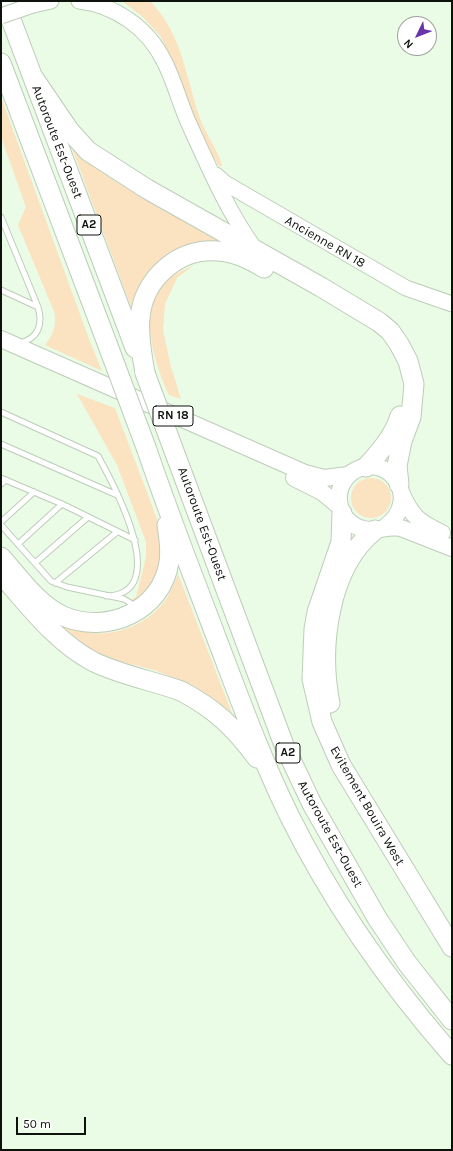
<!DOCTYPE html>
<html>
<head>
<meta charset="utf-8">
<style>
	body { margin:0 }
	#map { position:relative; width:453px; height:1151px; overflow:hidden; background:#eafce6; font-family:Karla,sans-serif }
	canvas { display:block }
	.frame { position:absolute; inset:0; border:2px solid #0d130c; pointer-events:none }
	.north { position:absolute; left:397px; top:16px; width:40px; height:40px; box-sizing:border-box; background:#fff; border:1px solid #9ea19e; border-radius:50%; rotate:227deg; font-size:11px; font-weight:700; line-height:16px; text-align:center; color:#0d130c }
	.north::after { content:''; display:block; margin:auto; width:14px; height:18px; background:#6933a9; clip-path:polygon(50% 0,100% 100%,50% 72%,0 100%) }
	.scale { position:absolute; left:16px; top:1117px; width:70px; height:18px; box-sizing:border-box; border:2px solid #0d130c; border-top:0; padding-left:5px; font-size:12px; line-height:14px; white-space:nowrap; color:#0d130c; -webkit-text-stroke:3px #fff; paint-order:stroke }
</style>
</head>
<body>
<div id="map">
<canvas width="453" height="1151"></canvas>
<div class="frame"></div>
<div class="north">N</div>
<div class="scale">50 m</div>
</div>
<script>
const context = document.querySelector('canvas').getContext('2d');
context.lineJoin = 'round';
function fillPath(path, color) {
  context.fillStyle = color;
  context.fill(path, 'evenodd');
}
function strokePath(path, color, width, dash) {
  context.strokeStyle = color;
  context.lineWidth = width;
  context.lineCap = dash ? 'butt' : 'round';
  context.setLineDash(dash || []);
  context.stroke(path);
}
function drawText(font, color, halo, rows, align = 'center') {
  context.font = font + ' Karla,sans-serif';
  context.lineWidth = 4;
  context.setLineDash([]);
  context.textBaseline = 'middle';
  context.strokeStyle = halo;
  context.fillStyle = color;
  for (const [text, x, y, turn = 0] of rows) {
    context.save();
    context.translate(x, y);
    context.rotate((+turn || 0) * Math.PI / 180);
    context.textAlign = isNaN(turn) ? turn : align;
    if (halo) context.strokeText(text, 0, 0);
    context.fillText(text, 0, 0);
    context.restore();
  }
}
const green = new Path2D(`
	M 122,1 L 150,1 C 184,36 185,78 201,121 C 206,134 220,154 222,166 L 219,166 L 204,143 L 177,73 L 161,37 L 144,18 Z
	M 1,97 L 89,339 L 102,371 L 45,345 C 53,335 56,328 55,314 L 18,225 L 26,207 L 1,137 Z
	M 72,148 C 112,185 173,214 221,241 C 189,244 159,251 143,283 C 139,292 136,303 133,312 Z
	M 194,265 L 177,278 L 165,304 L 163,330 L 171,367 L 181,399 L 169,395 C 155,363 136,311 165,282 C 173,274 184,270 194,265 Z
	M 77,394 L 115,408 L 157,519 L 162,542 L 163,559 L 152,586 L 136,601 L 131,600 L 136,597 L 146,557 L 146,542 L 117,465 Z
	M351 498a20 20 0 1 1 40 0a20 20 0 1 1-40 0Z
	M 178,574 L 232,713 L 196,687 L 154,670 L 111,659 L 88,648 L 49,615 C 60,622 72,630 85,632 C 116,638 152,623 168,596 C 172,589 175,581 178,574 Z`);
const lane = new Path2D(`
	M 1,217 L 38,307 C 43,324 39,338 20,343
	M 1,290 L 38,307
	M 1,412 L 98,456 C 113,483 174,595 106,596
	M 1,444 L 117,495
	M 1,478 L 62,504 L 135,540
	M 1,484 L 6,480
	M 1,522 L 34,492
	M 1,525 L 51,581 L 67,587 L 124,599 L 135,606
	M 18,544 L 62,504
	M 35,563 L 88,517
	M 55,583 L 117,532`);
const secondary = new Path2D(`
	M 79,1 C 115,5 148,28 164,61 C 175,82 180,105 190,126 C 209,168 228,212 255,249
	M 33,5 L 51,1
	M 216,175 L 225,183 L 406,288 L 452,304`);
const primary = new Path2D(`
	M 1,339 L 305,473 L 324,478 L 348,475
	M 294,478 L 322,492 L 339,506
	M 402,494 C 412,517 419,522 442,533
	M 385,527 C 424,499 387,448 351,473 C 343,479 338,490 339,500 C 340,518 355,531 374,530 C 383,529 391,526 401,528 L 452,548`);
const highway = new Path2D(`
	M 4,1 L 135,348
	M 1,63 L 107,343
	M 33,77 L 69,130 L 88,151 L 147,189 L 321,287 L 379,322 L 390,331 L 399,344 L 408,361 L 414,384 L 411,417 L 402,441 L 397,466 L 399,484
	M 145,373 C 142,355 138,336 140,318 C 143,279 179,247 218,251 C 235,252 249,259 264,268
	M 147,450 C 168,512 192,573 215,634 C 238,694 260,756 289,815 C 332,902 388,982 452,1055
	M 177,459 L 284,745 L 312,804 L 377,918 L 407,963 L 452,1020
	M 366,467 C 380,452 394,436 400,416
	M 342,513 L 341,542 L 317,612 L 314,629 L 312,679 L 322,722 L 341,765 L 452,947
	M 1,557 C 19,577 38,605 63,616 C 107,635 162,611 169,562 C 171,549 169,537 167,525
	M 1,574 C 29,606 56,642 94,662 C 121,675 153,681 181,691 C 215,709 234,727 257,758
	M 330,703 C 319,648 328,567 375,530`);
const secondaryBridge = new Path2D(`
	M 1,16 L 33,5`);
const highwayBridge = new Path2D(`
	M 107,343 L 147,450
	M 145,373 L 177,459`);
const shields = [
	[89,225,24],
	[173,416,40],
	[288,753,24]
];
const shieldNames = [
	["A2",89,225],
	["RN 18",173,416],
	["A2",288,753]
];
const streetNames = [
	["Autoroute Est-Ouest",57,142,69],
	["Ancienne RN 18",325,242,30],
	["Autoroute Est-Ouest",202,524,70],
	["Evitement Bouira West",367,806,60],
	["Autoroute Est-Ouest",330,834,61]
];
fillPath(green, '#fbe2c0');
strokePath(lane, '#bdcdb9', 7);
strokePath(secondary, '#bdcdb9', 17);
strokePath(primary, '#bdcdb9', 18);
strokePath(highway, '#bdcdb9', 21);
strokePath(lane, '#fff', 5);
strokePath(secondary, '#fff', 15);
strokePath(primary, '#fff', 16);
strokePath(highway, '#fff', 19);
strokePath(secondaryBridge, '#bdcdb9', 17, []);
strokePath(highwayBridge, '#bdcdb9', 21, []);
strokePath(secondaryBridge, '#fff', 15);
strokePath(highwayBridge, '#fff', 19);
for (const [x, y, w] of shields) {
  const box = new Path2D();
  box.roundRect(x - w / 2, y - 10, w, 20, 3);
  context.fillStyle = '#fff';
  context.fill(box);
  strokePath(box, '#0d130c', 1);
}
drawText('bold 12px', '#0d130c', null, shieldNames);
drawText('13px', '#0d130c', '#fff', streetNames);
</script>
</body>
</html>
